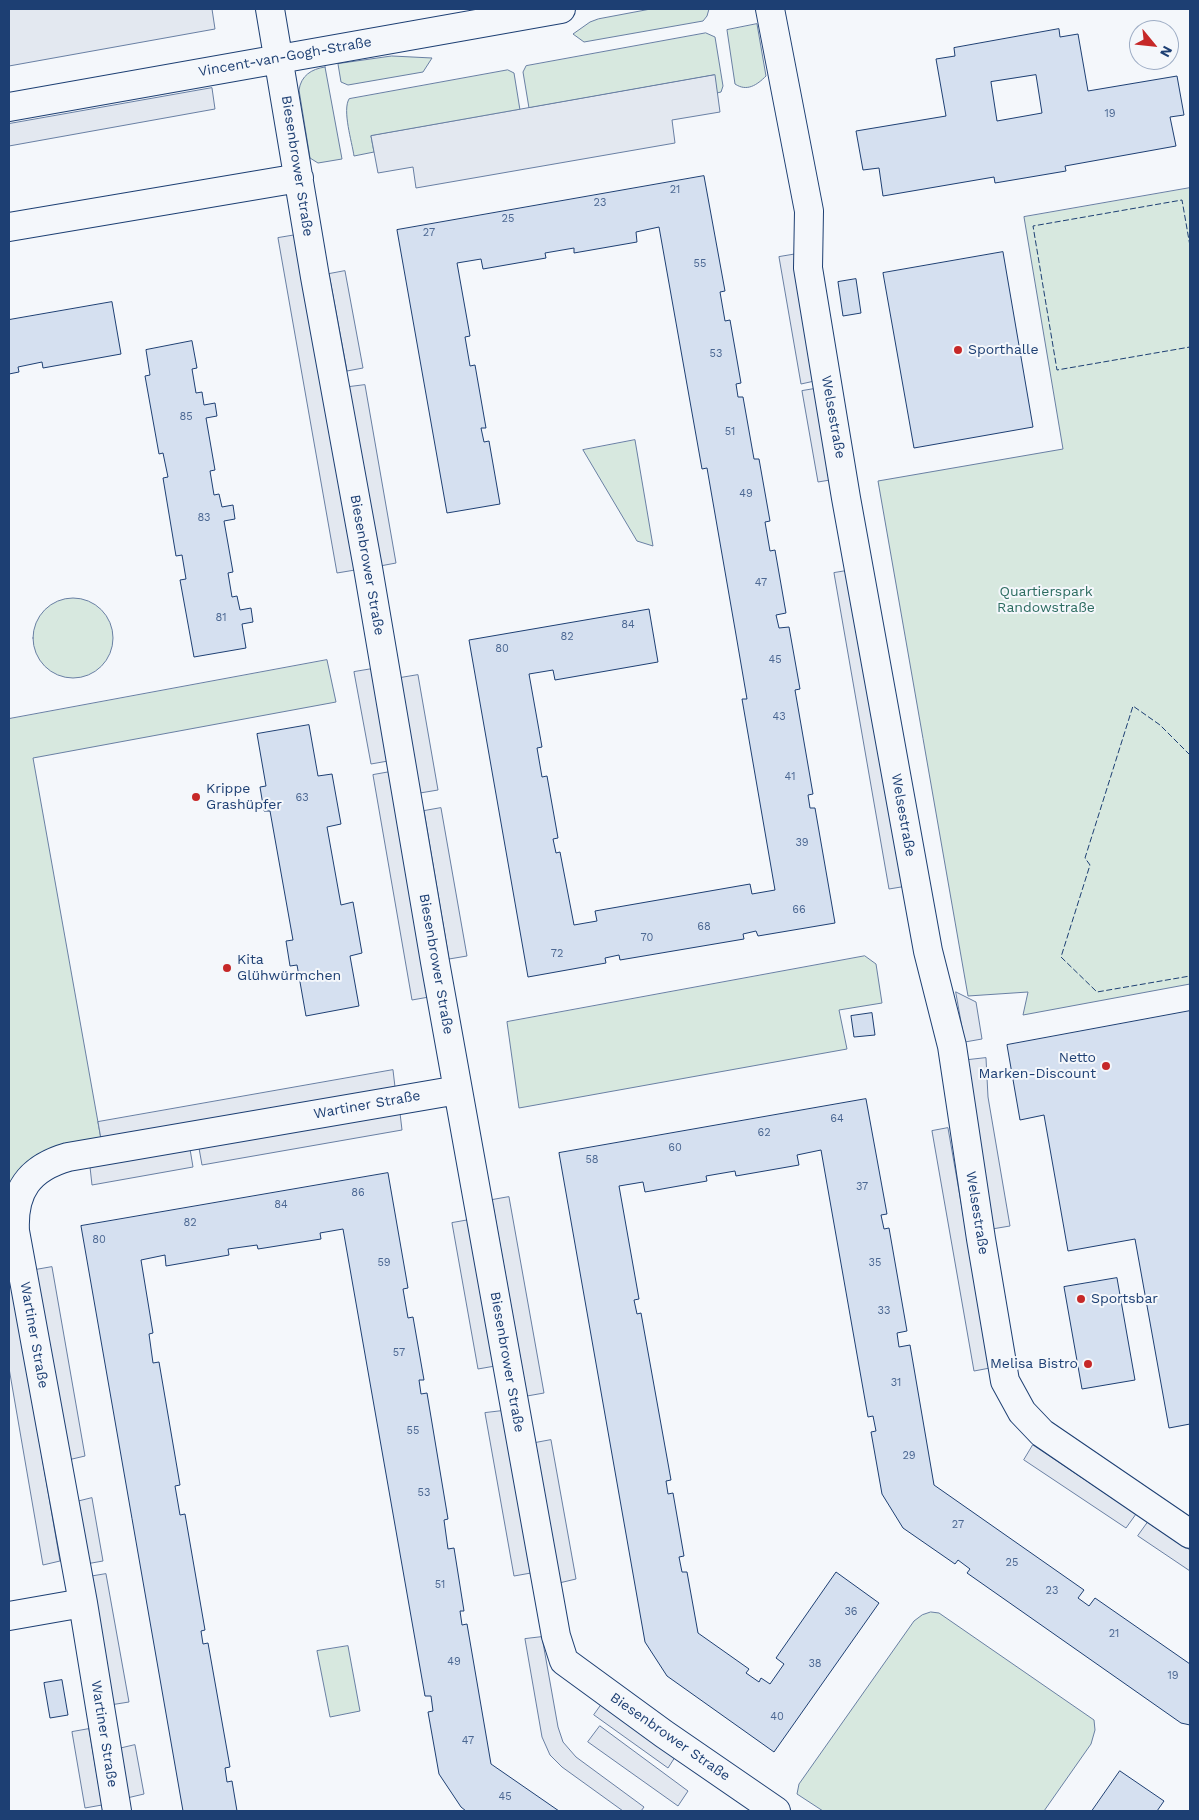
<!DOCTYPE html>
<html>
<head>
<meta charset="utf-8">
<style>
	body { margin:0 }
	#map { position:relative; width:1199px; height:1820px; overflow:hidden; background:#f4f7fb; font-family:"Work Sans",sans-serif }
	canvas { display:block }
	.frame { position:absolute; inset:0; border:10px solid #1d3f73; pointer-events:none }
	.north { position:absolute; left:1129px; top:20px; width:50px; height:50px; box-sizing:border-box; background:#f4f7fb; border:1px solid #9eadc5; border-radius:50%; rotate:118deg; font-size:14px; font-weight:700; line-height:20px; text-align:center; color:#1d3f73 }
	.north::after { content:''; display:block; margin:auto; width:18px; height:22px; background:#c62828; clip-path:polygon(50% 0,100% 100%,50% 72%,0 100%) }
</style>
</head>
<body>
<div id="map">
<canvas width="1199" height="1820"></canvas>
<div class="frame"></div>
<div class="north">N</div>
</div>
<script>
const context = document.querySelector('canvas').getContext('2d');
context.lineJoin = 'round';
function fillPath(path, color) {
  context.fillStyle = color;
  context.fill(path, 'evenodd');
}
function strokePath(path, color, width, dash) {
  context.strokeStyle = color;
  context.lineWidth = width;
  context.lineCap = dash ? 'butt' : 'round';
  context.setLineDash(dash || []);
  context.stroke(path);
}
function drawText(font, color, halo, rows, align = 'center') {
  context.font = font + ' "Work Sans",sans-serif';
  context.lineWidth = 4;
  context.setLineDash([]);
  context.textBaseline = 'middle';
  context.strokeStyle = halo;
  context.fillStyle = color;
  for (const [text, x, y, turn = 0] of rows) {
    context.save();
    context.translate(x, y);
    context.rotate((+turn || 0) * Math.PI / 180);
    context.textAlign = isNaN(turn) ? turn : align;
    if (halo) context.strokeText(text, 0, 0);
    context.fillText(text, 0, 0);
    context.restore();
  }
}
const green = new Path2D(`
	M 651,9 L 709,9 L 707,16 L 703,21 L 584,42 L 573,34 L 590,22 L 598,19 Z
	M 757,24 L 766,76 C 757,85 747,92 735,84 L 727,30 Z
	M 706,33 L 715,37 L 723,86 L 721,92 L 717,93 L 714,75 L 529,108 L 523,72 L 526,66 Z
	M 392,56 L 432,58 L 423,72 L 348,85 L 341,82 L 338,64 Z
	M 325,67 L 342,159 L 318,163 L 310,158 L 299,90 C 301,76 311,69 325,67 Z
	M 508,70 L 514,73 L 520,110 L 371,136 L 374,152 L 354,156 C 352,142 342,110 349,99 Z
	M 1190,188 L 1190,984 L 1023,1015 L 1028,992 L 968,996 L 878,481 L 1063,449 L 1024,217 Z
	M 635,440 L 653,546 L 637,541 L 583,450 Z
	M33 638a40 40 0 1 1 80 0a40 40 0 1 1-80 0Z
	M 327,660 L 336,702 L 33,758 L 101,1139 L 66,1145 L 48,1150 L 9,1189 L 9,719 Z
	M 865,956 L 876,964 L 882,1003 L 839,1010 L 847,1049 L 519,1108 L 507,1022 Z
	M 931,1612 L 939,1613 L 1094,1720 L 1095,1730 L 1091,1744 L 1044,1811 L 823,1811 L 797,1794 L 799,1784 L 914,1621 L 922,1615 Z
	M 348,1646 L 360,1711 L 330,1717 L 317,1651 Z`);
const parking = new Path2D(`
	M 18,9 L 212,9 L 215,29 L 9,66 L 9,10 Z
	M 715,75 L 720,112 L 672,120 L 675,143 L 416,188 L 413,167 L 378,173 L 371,136 Z
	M 212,88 L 215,109 L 9,146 L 9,124 Z
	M 296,235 L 355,570 L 337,573 L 278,238 Z
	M 797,254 L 819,380 L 801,384 L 779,257 Z
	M 345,271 L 363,368 L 347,371 L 329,274 Z
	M 365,385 L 396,563 L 380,566 L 349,387 Z
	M 820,388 L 836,479 L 818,482 L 802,391 Z
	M 852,570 L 907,886 L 889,889 L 834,573 Z
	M 372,669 L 388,761 L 371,764 L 354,672 Z
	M 418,675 L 438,790 L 420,793 L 400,678 Z
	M 390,772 L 429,997 L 412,1000 L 373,775 Z
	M 441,808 L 467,956 L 449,959 L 424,811 Z
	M 956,992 L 976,1002 L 982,1039 L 965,1042 Z
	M 986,1058 L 988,1097 L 1010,1226 L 992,1229 L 968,1060 Z
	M 393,1070 L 395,1087 L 101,1139 L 98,1122 Z
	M 400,1113 L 402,1130 L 202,1165 L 199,1148 Z
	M 948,1128 L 990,1368 L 974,1371 L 932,1131 Z
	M 190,1149 L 193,1167 L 92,1185 L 90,1167 Z
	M 509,1197 L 544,1393 L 527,1396 L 492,1200 Z
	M 469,1220 L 495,1366 L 478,1369 L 452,1223 Z
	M 9,1266 L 60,1561 L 43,1565 L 9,1368 Z
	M 52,1267 L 85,1456 L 68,1460 L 35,1270 Z
	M 502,1411 L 531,1573 L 514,1576 L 485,1413 Z
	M 551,1440 L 576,1579 L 559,1583 L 535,1443 Z
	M 1033,1445 L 1136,1514 L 1126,1528 L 1024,1460 Z
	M 92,1498 L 103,1561 L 86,1564 L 76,1502 Z
	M 1148,1522 L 1190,1550 L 1190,1571 L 1138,1536 Z
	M 106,1574 L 129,1702 L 110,1705 L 88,1577 Z
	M 542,1637 L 558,1727 L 563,1742 L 576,1757 L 644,1807 L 641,1811 L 623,1811 L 562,1767 L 550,1755 L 542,1737 L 525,1639 Z
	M 604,1701 L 677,1754 L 668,1768 L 594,1715 Z
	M 600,1726 L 688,1791 L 678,1806 L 588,1742 Z
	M 89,1729 L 102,1805 L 85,1808 L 72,1732 Z
	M 135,1745 L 144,1794 L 127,1798 L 118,1749 Z`);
const building = new Path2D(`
	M 1059,29 L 1060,37 L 1078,34 L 1088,91 L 1177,76 L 1184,115 L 1170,117 L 1176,146 L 1065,166 L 1066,171 L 995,183 L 994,177 L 883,196 L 879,168 L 863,170 L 856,131 L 946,116 L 936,59 L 955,56 L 954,48 ZM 1036,75 L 1042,113 L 997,121 L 991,82 Z
	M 704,176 L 725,291 L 720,292 L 725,321 L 730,320 L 741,383 L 736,384 L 738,397 L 743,397 L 754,459 L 759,459 L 770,521 L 765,522 L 770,551 L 775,550 L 786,613 L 776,615 L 779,628 L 789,627 L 800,689 L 795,690 L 813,794 L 808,795 L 810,808 L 815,808 L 835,923 L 758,936 L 756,931 L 743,934 L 744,939 L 620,960 L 619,955 L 605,958 L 606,963 L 528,977 L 469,640 L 649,609 L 658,662 L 555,680 L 553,670 L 529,674 L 542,747 L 537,748 L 542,777 L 547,776 L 558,838 L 553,839 L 556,853 L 560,852 L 574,925 L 597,921 L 595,911 L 750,884 L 752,894 L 775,890 L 742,699 L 747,699 L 735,629 L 707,468 L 702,469 L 659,227 L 636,232 L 637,242 L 574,253 L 574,248 L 545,253 L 546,258 L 483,269 L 481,259 L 457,263 L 470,336 L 465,337 L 470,366 L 475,365 L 486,428 L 481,428 L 484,442 L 489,441 L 500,504 L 447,513 L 397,230 Z
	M 1003,252 L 1033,427 L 914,448 L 883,273 Z
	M 856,279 L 861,313 L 843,316 L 838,282 Z
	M 112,302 L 121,354 L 43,368 L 42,362 L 18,367 L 19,372 L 9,374 L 9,320 Z
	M 192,341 L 197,368 L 192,369 L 196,393 L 202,392 L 204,405 L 215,403 L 217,416 L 206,418 L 215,470 L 210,471 L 214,495 L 219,494 L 222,507 L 233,505 L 235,519 L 224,521 L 233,572 L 228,573 L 232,597 L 237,596 L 240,610 L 251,608 L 253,622 L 242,624 L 246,648 L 194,657 L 180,580 L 186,579 L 182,555 L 176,556 L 163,478 L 168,477 L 163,453 L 159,454 L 145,376 L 150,375 L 146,350 Z
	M 309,725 L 318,776 L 332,774 L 341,824 L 327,827 L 341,905 L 353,902 L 362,953 L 350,956 L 359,1006 L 306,1016 L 297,965 L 290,966 L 286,941 L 293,940 L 270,811 L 264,811 L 260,787 L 266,786 L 257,734 Z
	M 1190,1011 L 1190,1424 L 1169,1428 L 1135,1239 L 1068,1251 L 1044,1115 L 1020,1120 L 1007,1045 Z
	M 872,1013 L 875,1035 L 854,1037 L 851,1016 Z
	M 866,1099 L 887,1214 L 881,1215 L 884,1229 L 889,1228 L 907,1331 L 897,1333 L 899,1347 L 910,1345 L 934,1485 L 1084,1590 L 1078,1598 L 1089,1606 L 1095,1598 L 1190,1664 L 1190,1725 L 1181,1723 L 967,1573 L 970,1569 L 958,1560 L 955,1564 L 903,1528 L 882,1494 L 871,1432 L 876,1431 L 873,1416 L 868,1417 L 821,1150 L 797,1155 L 799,1165 L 736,1176 L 735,1171 L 706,1176 L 707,1181 L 645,1192 L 643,1182 L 619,1186 L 639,1299 L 634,1300 L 637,1314 L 641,1313 L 671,1480 L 666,1481 L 668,1494 L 673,1493 L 684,1556 L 679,1557 L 682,1572 L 687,1572 L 698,1633 L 749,1669 L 746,1673 L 759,1682 L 761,1678 L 770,1684 L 784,1664 L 776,1658 L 836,1572 L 879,1603 L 774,1752 L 667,1676 L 645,1642 L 559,1153 Z
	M 388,1173 L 408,1288 L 403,1289 L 408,1318 L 413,1317 L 424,1380 L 419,1380 L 421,1394 L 427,1393 L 448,1519 L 444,1520 L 448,1549 L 454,1548 L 464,1611 L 460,1611 L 462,1625 L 467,1624 L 491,1764 L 559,1811 L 466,1811 L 461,1807 L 439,1774 L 428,1712 L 433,1711 L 431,1696 L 425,1696 L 343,1229 L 320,1233 L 321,1239 L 258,1249 L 257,1245 L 228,1249 L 229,1255 L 166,1266 L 165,1255 L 141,1260 L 153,1333 L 149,1334 L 153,1363 L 159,1362 L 180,1485 L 175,1486 L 180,1515 L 185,1514 L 205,1630 L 201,1631 L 203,1644 L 208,1643 L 230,1767 L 225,1768 L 227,1782 L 232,1781 L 237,1811 L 183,1811 L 81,1226 Z
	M 1117,1278 L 1135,1380 L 1082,1389 L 1064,1287 Z
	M 62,1680 L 68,1715 L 50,1718 L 44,1683 Z
	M 1120,1771 L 1164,1801 L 1157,1811 L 1092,1811 Z`);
const minor = new Path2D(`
	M 270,9 L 315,277 L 368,568 L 435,962 L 556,1636 L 564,1661 L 664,1734 L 776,1811
	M 770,9 L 809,211 L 808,268 L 846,498 L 928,951 L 952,1046 L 981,1239 L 1005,1381 L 1022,1412 L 1042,1433 L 1190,1534
	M 9,107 L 561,9
	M 9,227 L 299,178
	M 9,1616 L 83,1603
	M 117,1811 L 83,1603 L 15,1231 C 13,1191 29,1168 68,1157 L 458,1090`);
const fence = new Path2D(`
	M 1190,246 L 1182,200 L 1033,226 L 1057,370 L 1190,347
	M 1190,755 L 1160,725 L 1133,706 L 1085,858 L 1090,865 L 1061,957 L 1097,992 L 1190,976`);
const markers = [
	[958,350,5,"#c62828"],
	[196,797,5,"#c62828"],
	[227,968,5,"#c62828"],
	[1106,1066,5,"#c62828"],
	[1081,1299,5,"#c62828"],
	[1088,1364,5,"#c62828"]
];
const numberNames = [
	["19",1110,114],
	["21",675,190],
	["23",600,203],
	["25",508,219],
	["27",429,233],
	["55",700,264],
	["53",716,354],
	["85",186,417],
	["51",730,432],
	["49",746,494],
	["83",204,518],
	["47",761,583],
	["81",221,618],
	["84",628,625],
	["82",567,637],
	["80",502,649],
	["45",775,660],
	["43",779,717],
	["41",790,777],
	["63",302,798],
	["39",802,843],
	["66",799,910],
	["68",704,927],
	["70",647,938],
	["72",557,954],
	["64",837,1119],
	["62",764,1133],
	["60",675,1148],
	["58",592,1160],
	["37",862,1187],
	["86",358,1193],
	["84",281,1205],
	["82",190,1223],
	["80",99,1240],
	["59",384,1263],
	["35",875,1263],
	["33",884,1311],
	["57",399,1353],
	["31",896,1383],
	["55",413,1431],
	["29",909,1456],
	["53",424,1493],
	["27",958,1525],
	["25",1012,1563],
	["51",440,1585],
	["23",1052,1591],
	["36",851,1612],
	["21",1114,1634],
	["49",454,1662],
	["38",815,1664],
	["19",1173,1676],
	["40",777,1717],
	["47",468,1741],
	["45",505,1797]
];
const streetNames = [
	["Vincent-van-Gogh-Straße",285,57,-10],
	["Biesenbrower Straße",297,166,81],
	["Welsestraße",833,417,80],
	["Biesenbrower Straße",367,565,80],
	["Welsestraße",903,815,80],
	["Biesenbrower Straße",436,964,80],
	["Wartiner Straße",367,1105,-10],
	["Welsestraße",977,1213,81],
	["Wartiner Straße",34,1335,80],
	["Biesenbrower Straße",507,1362,80],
	["Wartiner Straße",104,1734,81],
	["Biesenbrower Straße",670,1737,35]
];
const poiNames = [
	["Sporthalle",968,350],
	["Krippe",206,789],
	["Grashüpfer",206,805],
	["Kita",237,960],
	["Glühwürmchen",237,976],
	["Netto",1096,1058,"right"],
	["Marken-Discount",1096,1074,"right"],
	["Sportsbar",1091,1299],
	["Melisa Bistro",1078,1364,"right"]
];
const parkNames = [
	["Quartierspark",1046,592],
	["Randowstraße",1046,608]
];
fillPath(green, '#d7e8df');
strokePath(green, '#687fa3', 1);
fillPath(parking, '#e3e8f0');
strokePath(parking, '#687fa3', 1);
fillPath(building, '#d5e0f0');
strokePath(building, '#1d3f73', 1);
strokePath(minor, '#1d3f73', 30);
strokePath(minor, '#f4f7fb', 28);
strokePath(fence, '#1d3f73', 1, [6, 2.5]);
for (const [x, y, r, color] of markers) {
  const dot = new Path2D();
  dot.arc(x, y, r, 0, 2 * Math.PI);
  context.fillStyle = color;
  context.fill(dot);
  strokePath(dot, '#f4f7fb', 2);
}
drawText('11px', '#4b6792', null, numberNames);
drawText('14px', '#1d3f73', '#f4f7fb', streetNames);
drawText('14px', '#1d3f73', '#f4f7fb', poiNames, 'left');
drawText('14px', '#2c6c60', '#f4f7fb', parkNames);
</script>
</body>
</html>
